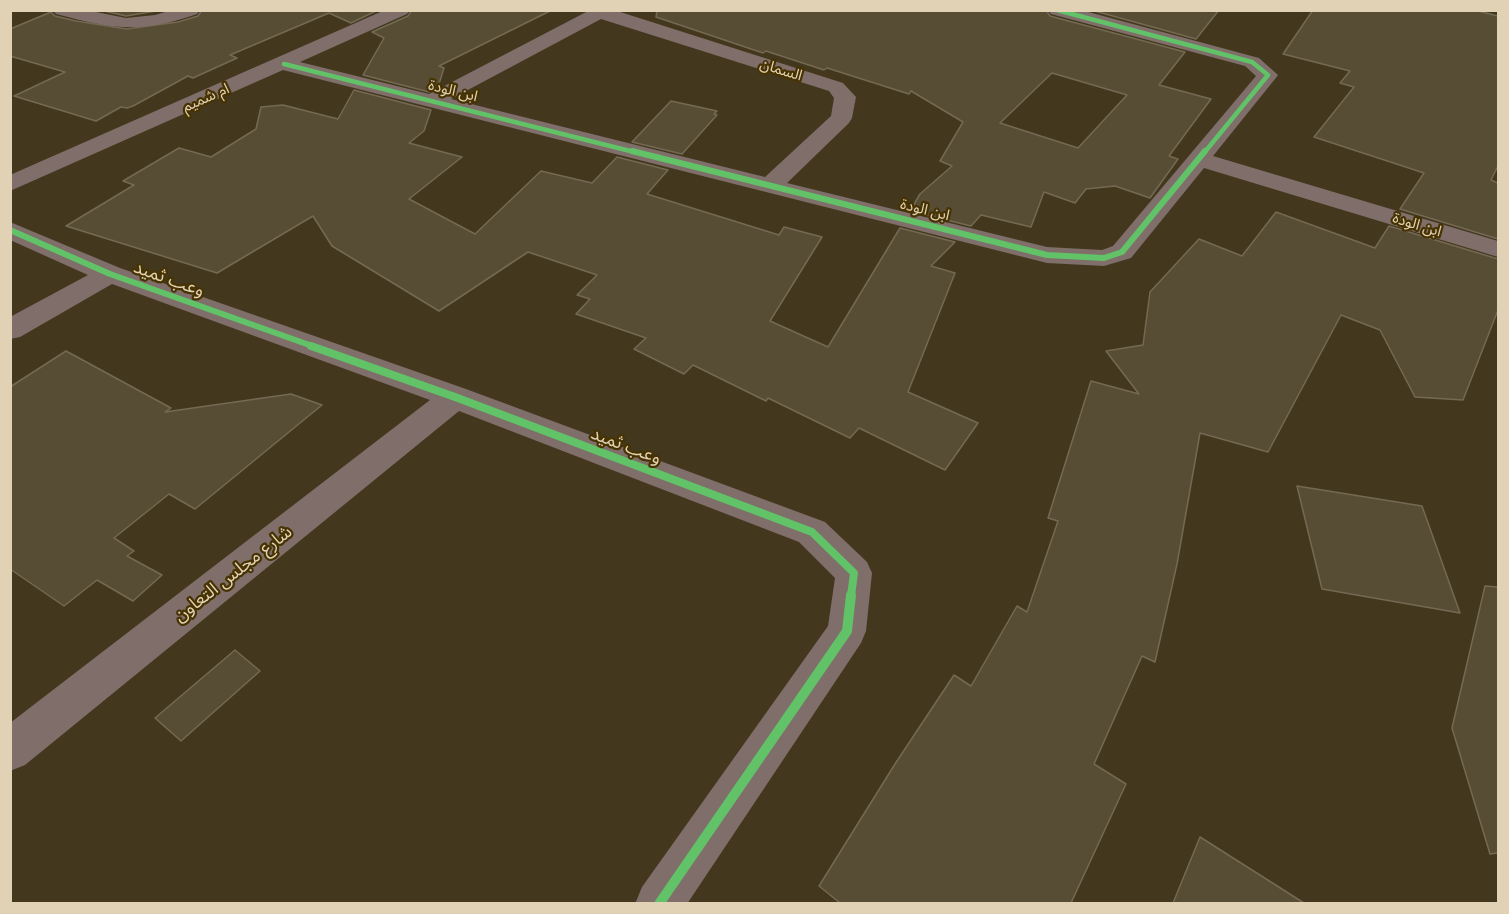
<!DOCTYPE html>
<html>
<head>
<meta charset="utf-8">
<style>
	body { margin:0 }
	#map { position:relative; width:1509px; height:914px; overflow:hidden; background:#43381d; font-family:Montserrat,sans-serif }
	canvas { display:block }
	.frame { position:absolute; inset:0; border:12px solid #e1d2b5; pointer-events:none }
</style>
</head>
<body>
<div id="map">
<canvas width="1509" height="914"></canvas>
<div class="frame"></div>
</div>
<script>
const context = document.querySelector('canvas').getContext('2d');
context.lineJoin = 'round';
function fillPath(path, color) {
  context.fillStyle = color;
  context.fill(path, 'evenodd');
}
function strokePath(path, color, width, dash) {
  context.strokeStyle = color;
  context.lineWidth = width;
  context.lineCap = dash ? 'butt' : 'round';
  context.setLineDash(dash || []);
  context.stroke(path);
}
function drawText(font, color, halo, rows, align = 'center') {
  context.font = font + ' Montserrat,"Noto Sans Arabic",sans-serif';
  context.lineWidth = 4.5;
  context.setLineDash([]);
  context.textBaseline = 'middle';
  context.strokeStyle = halo;
  context.fillStyle = color;
  for (const [text, x, y, turn = 0] of rows) {
    context.save();
    context.translate(x, y);
    context.rotate((+turn || 0) * Math.PI / 180);
    context.textAlign = isNaN(turn) ? turn : align;
    if (halo) context.strokeText(text, 0, 0);
    context.fillText(text, 0, 0);
    context.restore();
  }
}
const building = new Path2D(`
	M 100,10 L 162,10 L 126,16 Z
	M 202,10 L 378,10 L 351,23 L 329,13 L 230,55 L 237,58 L 193,78 L 188,76 L 133,106 L 127,108 L 121,107 L 96,121 L 14,96 L 65,72 L 10,56 L 10,29 L 51,12 L 55,16 L 76,21 L 127,29 L 178,22 L 198,16 Z
	M 412,10 L 552,10 L 439,66 L 444,68 L 438,87 L 429,92 L 363,75 L 384,38 L 372,32 L 408,16 Z
	M 657,10 L 1046,10 L 1050,16 L 1185,52 L 1159,85 L 1211,99 L 1169,156 L 1178,159 L 1150,198 L 1115,186 L 1086,189 L 1075,203 L 1044,192 L 1031,227 L 981,215 L 971,226 L 910,211 L 920,194 L 952,166 L 940,161 L 963,122 L 911,91 L 909,94 L 827,68 L 824,70 L 766,51 L 763,53 L 656,17 ZM 1052,73 L 1127,95 L 1078,148 L 1000,123 Z
	M 1091,10 L 1219,10 L 1196,39 Z
	M 1313,10 L 1474,10 L 1498,16 L 1498,166 L 1491,180 L 1498,183 L 1498,239 L 1400,209 L 1424,173 L 1314,137 L 1354,87 L 1340,83 L 1350,71 L 1283,54 Z
	M 354,90 L 431,110 L 424,131 L 409,143 L 462,157 L 409,199 L 475,234 L 541,171 L 592,183 L 617,157 L 668,170 L 647,194 L 779,235 L 784,227 L 822,237 L 770,321 L 828,347 L 900,228 L 955,242 L 931,266 L 955,273 L 908,392 L 978,423 L 945,470 L 859,428 L 850,438 L 768,398 L 766,401 L 693,365 L 684,374 L 634,349 L 646,338 L 576,314 L 590,299 L 577,295 L 597,275 L 528,252 L 439,311 L 332,246 L 313,216 L 217,273 L 66,226 L 134,185 L 123,181 L 179,148 L 211,157 L 256,129 L 261,107 L 283,105 L 338,119 Z
	M 671,101 L 717,111 L 714,114 L 717,115 L 682,154 L 632,142 Z
	M 1276,212 L 1375,248 L 1389,226 L 1498,259 L 1498,310 L 1463,400 L 1415,397 L 1380,330 L 1341,315 L 1268,452 L 1200,433 L 1177,564 L 1155,662 L 1142,656 L 1094,764 L 1126,784 L 1071,903 L 840,903 L 819,886 L 895,764 L 954,675 L 971,686 L 1017,606 L 1027,612 L 1058,521 L 1048,518 L 1091,381 L 1139,394 L 1106,351 L 1143,345 L 1150,292 L 1199,239 L 1242,256 Z
	M 66,351 L 171,408 L 165,412 L 291,394 L 322,405 L 195,509 L 169,494 L 114,538 L 134,551 L 127,556 L 162,575 L 133,601 L 97,580 L 64,606 L 10,569 L 10,387 Z
	M 1297,486 L 1422,506 L 1460,613 L 1322,589 Z
	M 1485,586 L 1498,587 L 1498,853 L 1490,854 L 1452,728 Z
	M 235,650 L 260,671 L 181,741 L 155,718 Z
	M 1200,837 L 1304,903 L 1173,903 Z`);
const minor = new Path2D(`
	M 53,10 L 86,10 L 126,18 L 155,15 L 172,10 L 200,10 L 197,14 C 140,34 113,29 56,14 Z
	M 385,10 L 410,10 L 407,14 L 300,62 L 429,94 L 590,10 L 614,10 L 843,83 L 856,97 L 852,118 L 849,123 L 787,183 L 1047,247 L 1102,250 L 1113,246 L 1256,76 L 1245,66 L 1051,14 L 1048,10 L 1081,10 L 1259,58 L 1278,75 L 1275,79 L 1213,156 L 1498,241 L 1498,257 L 1204,168 L 1131,258 L 1104,266 L 1047,263 L 283,70 L 10,191 L 10,175 ZM 601,19 L 829,91 L 834,98 L 831,116 L 765,177 L 451,99 Z
	M 10,222 L 120,268 L 466,389 L 825,522 L 867,562 L 872,573 L 866,631 L 861,643 L 687,904 L 635,904 L 642,887 L 828,626 L 835,578 L 799,542 L 459,411 L 25,765 L 10,771 L 10,723 L 430,400 L 112,284 L 20,337 L 10,339 L 10,317 L 88,275 L 10,240 Z`);
const cyclewayFar3 = new Path2D(`
	M 1057,10 L 1252,62 L 1268,75 L 1204,153
	M 284,64 L 638,153`);
const cyclewayFar2 = new Path2D(`
	M 632,151 L 1047,255 L 1104,258 L 1122,252 L 1205,151
	M 10,230 L 110,274 L 315,347`);
const cyclewayFar1 = new Path2D(`
	M 311,346 L 455,397 L 812,532 L 854,573 L 851,596`);
const cycleway = new Path2D(`
	M 659,904 L 847,631 L 851,595`);
const farStreetnames = [
	["السمان",781,70,17],
	["ابن الودة",453,91,14],
	["ام شميم",206,98,-24],
	["ابن الودة",925,210,14],
	["ابن الودة",1417,225,17]
];
const streetNames = [
	["وعب ثميد",169,279,20],
	["وعب ثميد",626,446,21],
	["شارع مجلس التعاون",233,574,-38]
];
fillPath(building, '#574d35');
strokePath(building, '#746a53', 1.5);
fillPath(minor, '#7f6e6a');
strokePath(cyclewayFar3, '#61c268', 4.5);
strokePath(cyclewayFar2, '#61c268', 6);
strokePath(cyclewayFar1, '#61c268', 8);
strokePath(cycleway, '#61c268', 10);
drawText('15px', '#e1d2b5', '#473301', farStreetnames);
drawText('18px', '#e1d2b5', '#473301', streetNames);
</script>
</body>
</html>
